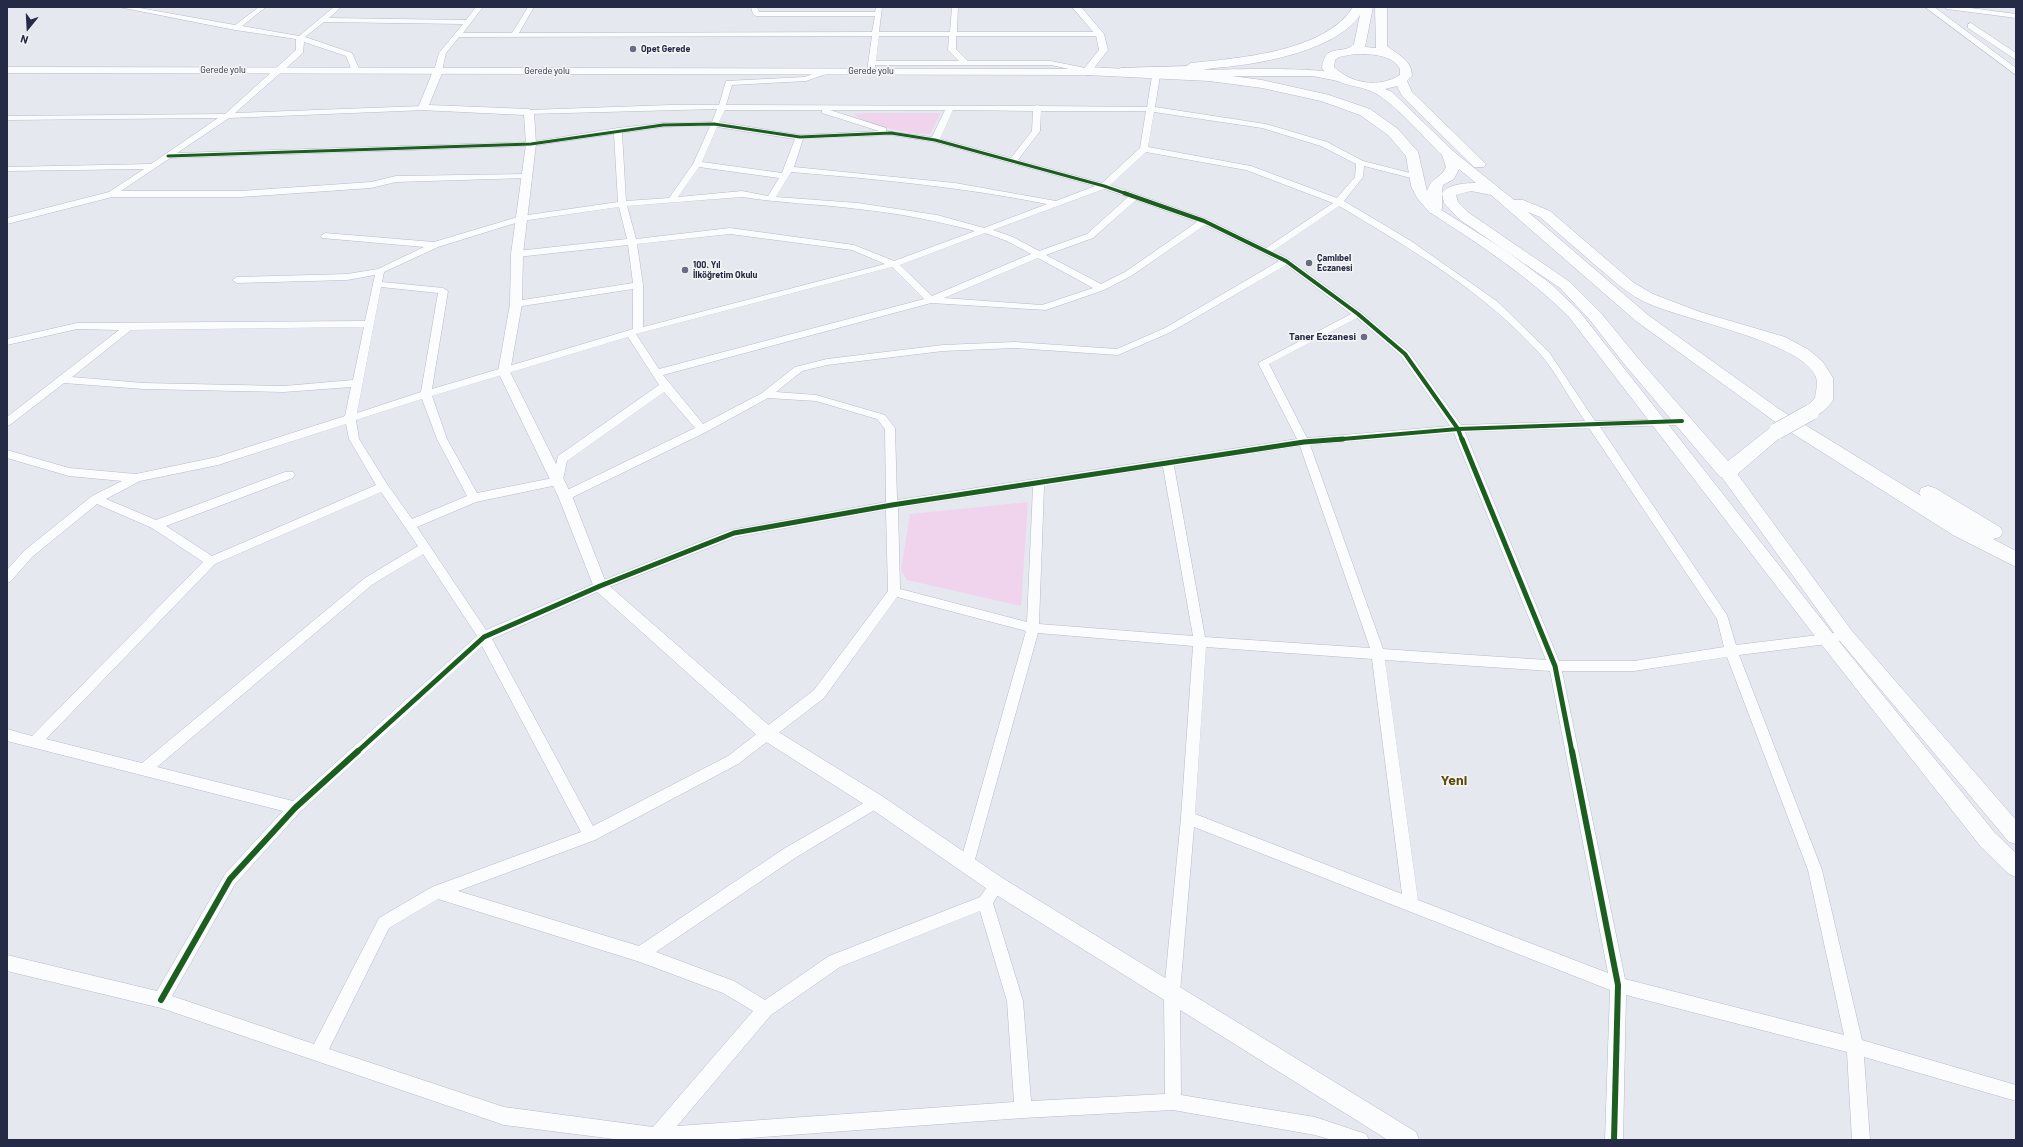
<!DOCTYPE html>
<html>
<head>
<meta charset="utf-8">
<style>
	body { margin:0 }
	#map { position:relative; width:2023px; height:1147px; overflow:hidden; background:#e6e8f0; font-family:Barlow,sans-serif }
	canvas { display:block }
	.frame { position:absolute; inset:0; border:8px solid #252a46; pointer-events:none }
	.north { position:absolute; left:8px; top:8px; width:40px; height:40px; -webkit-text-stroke:3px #f3f3f3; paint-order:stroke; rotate:198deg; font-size:11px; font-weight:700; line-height:16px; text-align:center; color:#252a46 }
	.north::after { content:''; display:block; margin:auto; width:14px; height:18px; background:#252a46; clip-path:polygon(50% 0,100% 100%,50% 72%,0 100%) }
</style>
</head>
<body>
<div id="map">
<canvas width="2023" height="1147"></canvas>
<div class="frame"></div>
<div class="north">N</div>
</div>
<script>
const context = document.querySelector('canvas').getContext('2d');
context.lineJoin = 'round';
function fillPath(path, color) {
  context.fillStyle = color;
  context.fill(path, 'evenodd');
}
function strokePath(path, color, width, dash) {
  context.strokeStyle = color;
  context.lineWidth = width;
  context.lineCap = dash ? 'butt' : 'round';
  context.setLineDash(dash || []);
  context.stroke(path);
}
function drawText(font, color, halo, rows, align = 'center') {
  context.font = font + ' Barlow,sans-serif';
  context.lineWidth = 3.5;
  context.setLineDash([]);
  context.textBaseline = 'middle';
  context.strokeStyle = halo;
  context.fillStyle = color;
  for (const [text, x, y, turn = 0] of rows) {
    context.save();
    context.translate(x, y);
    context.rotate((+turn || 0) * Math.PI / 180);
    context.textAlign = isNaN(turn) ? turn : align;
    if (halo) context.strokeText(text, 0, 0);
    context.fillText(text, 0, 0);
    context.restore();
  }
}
const green = new Path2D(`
	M 865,113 L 941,113 L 930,134 C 914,135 863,125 854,114 Z
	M 1028,502 L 1021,606 L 907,580 L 901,570 L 910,514 Z`);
const minor = new Path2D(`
	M 119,7 L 134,7 L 235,25 L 259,7 L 266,7 L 242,26 L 299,36 L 334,7 L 341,7 L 329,18 L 466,20 L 476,7 L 483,7 L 463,33 L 512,33 L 528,7 L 534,7 L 519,33 L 872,32 L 875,16 L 756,16 L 753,14 L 751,7 L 757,7 L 759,12 L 875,12 L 876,7 L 882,7 L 879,32 L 950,32 L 952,7 L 958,7 L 957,32 L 1100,32 L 1103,34 L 1100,36 L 956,36 L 956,49 L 968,61 L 1051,61 L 1090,69 L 1090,73 L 1087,73 L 1051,65 L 875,65 L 875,71 L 871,73 L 867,71 L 872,36 L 459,37 L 446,53 L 442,71 L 438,73 L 434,71 L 439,53 L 463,24 L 324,22 L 305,37 L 352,53 L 360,71 L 359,73 L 353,73 L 346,56 L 304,42 L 303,53 L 235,113 L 423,106 L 426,106 L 426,110 L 229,118 L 177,153 L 531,142 L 618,128 L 663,123 L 712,122 L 717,109 L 529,114 L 525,112 L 529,110 L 670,105 L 719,105 L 726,81 L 805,77 L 826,69 L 829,69 L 829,73 L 806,81 L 732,85 L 726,105 L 1034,106 L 1037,105 L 1040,106 L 1147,107 L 1153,70 L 1157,68 L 1161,70 L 1155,107 L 1266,124 L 1327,142 L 1363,161 L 1418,175 L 1418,179 L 1415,179 L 1364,166 L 1363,177 L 1344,201 L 1411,241 L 1498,302 L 1549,352 L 1595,421 L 1686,419 L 1687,421 L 1682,425 L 1600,427 L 1727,615 L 1736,645 L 1835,633 L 1839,634 L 1841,638 L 1839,642 L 1835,643 L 1739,655 L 1822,870 L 1862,1040 L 2016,1085 L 2016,1101 L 1864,1057 L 1870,1140 L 1852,1140 L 1847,1052 L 1626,995 L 1623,1140 L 1605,1140 L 1610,990 L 1194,827 L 1180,992 L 1181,1095 L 1315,1117 L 1366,1134 L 1369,1140 L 1332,1140 L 1315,1135 L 1173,1110 L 1023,1118 L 722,1140 L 622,1140 L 504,1125 L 161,1008 L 7,971 L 7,955 L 157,991 L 225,874 L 283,811 L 7,741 L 7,729 L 32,736 L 203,562 L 152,528 L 97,504 L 32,557 L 11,581 L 7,583 L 7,570 L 24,551 L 92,496 L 122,481 L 69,476 L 7,458 L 7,450 L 69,468 L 136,474 L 217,457 L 345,416 L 351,387 L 284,392 L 143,389 L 64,383 L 11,424 L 7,426 L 7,417 L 119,330 L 77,329 L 7,345 L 7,339 L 77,323 L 365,321 L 375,275 L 347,280 L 237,283 L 232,280 L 237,277 L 347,274 L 378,269 L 424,247 L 322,238 L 321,236 L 325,233 L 434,242 L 521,216 L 618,202 L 614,134 L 531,146 L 170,158 L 121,191 L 241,191 L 371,182 L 396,176 L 527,174 L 531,176 L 527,178 L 396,182 L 371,188 L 241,197 L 112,197 L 7,224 L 7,218 L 109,192 L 144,169 L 7,171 L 7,167 L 151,164 L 218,118 L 7,120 L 7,116 L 225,114 L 296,50 L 296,39 L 235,30 ZM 879,36 L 949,36 L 948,50 L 959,61 L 876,61 ZM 725,110 L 822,110 L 822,113 L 879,131 L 800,135 L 719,122 ZM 830,110 L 945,110 L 932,137 L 886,131 L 886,128 ZM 953,110 L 1033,111 L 1032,131 L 1011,158 L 940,139 ZM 1041,111 L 1146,111 L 1140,148 L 1102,183 L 1018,160 L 1040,131 ZM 1154,112 L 1262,128 L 1321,146 L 1356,164 L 1355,177 L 1337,198 L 1251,166 L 1148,147 ZM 710,126 L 693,164 L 669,198 L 626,201 L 622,133 L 663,127 ZM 717,127 L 795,139 L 782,173 L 702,162 ZM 891,135 L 934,142 L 1095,186 L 1056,201 L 955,183 L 794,167 L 803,139 ZM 1146,152 L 1246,170 L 1333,203 L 1266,248 L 1207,219 L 1110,185 ZM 699,167 L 779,178 L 768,196 L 742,191 L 678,197 ZM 791,172 C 877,179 962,187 1047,204 L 984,228 L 937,215 L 858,203 L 776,197 ZM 1104,189 L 1128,197 L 1087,234 L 1039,251 L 1013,237 L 993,230 ZM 742,197 C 780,203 819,204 858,209 C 898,213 937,221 975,231 L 894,261 L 854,245 L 730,228 L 636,239 L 627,206 ZM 1136,200 L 1197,222 L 1125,272 L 1101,284 L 1046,255 L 1093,238 ZM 1339,206 C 1411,249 1485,292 1541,355 C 1558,375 1570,400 1585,421 L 1461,425 L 1409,352 L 1361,312 L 1289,259 L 1273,251 ZM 619,207 L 627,239 L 517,251 L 512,254 L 517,257 L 628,245 L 633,283 L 516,301 L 511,304 L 516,307 L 633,289 L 633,329 L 432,389 L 448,291 L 443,288 L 382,282 L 384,272 L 438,247 L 522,221 ZM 1205,225 L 1279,261 L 1165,328 L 1117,349 L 1015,342 L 943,345 L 827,359 L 795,367 L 762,393 L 703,424 L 663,375 L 931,303 L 1046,310 L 1104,290 L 1131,276 ZM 985,233 L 1007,241 L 1031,254 L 932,296 L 900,265 ZM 730,234 L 852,250 L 885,264 L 643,327 L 643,285 L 637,244 ZM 1038,258 L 1093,288 L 1042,305 L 944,298 ZM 1286,265 L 1351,314 L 1258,363 L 1297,439 L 897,500 L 895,428 L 885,415 L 816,395 L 776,392 L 802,371 L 827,365 L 943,351 L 1015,348 L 1118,355 L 1171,332 ZM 892,267 L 924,299 L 659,369 L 636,334 ZM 381,287 L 438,293 L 421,392 L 357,413 ZM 1357,318 L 1401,356 L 1450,426 L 1307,438 L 1269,364 ZM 364,327 L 353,380 L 284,386 L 143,383 L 72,377 L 131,330 ZM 628,337 L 659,385 L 558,456 L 553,478 L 477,493 L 447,439 L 432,396 ZM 664,392 L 695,428 L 561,493 L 559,496 L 561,499 L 569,499 L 706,432 L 768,398 L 816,401 L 877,419 L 885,429 L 886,502 L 730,530 L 596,583 L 486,630 L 417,527 L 476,502 L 562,484 L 567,461 ZM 422,399 L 437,439 L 467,496 L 412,519 L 387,484 L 359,439 L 356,420 ZM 346,424 L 349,439 L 376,485 L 212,556 L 166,526 L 293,478 L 295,475 L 293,472 L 285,472 L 156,520 L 106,499 L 140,481 L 218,465 ZM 1589,428 L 1717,619 L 1724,647 L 1634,661 L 1559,661 L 1465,432 ZM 1454,433 L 1546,660 L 1383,649 L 1310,445 ZM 1300,446 L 1370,648 L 1205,637 L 1174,466 ZM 1163,467 L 1193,636 L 1039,624 L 1044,486 ZM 1033,487 L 1027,622 L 900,589 L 898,508 ZM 381,492 L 418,546 L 365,578 L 142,763 L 46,739 L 215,564 ZM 886,510 L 888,591 L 814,690 L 728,756 L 593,826 L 492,639 L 604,589 L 736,537 ZM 423,554 L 477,636 L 293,801 L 157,767 L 373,584 ZM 897,597 L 1026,631 L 960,863 L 962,868 L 967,870 L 972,868 L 974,863 L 1038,633 L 1193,646 L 1181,818 L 1164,992 L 1165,1094 L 1031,1101 L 1023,1001 L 993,903 L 1004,885 L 1002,880 L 997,878 L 992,880 L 980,897 L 829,956 L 765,1000 L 734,981 L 656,952 L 795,858 L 881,806 L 883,802 L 881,798 L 876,796 L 785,848 L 639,946 L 458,891 L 595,840 L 738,764 L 824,698 ZM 482,646 L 581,832 L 432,887 L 379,918 L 314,1044 L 172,996 L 235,884 L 300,812 ZM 1206,647 L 1372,659 L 1402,894 L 1195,814 ZM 1727,657 L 1808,870 L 1844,1035 L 1625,979 L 1562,671 L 1634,671 ZM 1385,660 L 1550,671 L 1608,973 L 1418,900 ZM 438,899 L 640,962 L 723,993 L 753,1011 L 653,1127 L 504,1107 L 329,1049 L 389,928 ZM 980,911 L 1007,1001 L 1014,1102 L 677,1126 L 771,1015 L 840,967 Z
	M 1944,7 L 1963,7 L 2016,14 L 2016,18 L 1947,9 Z`);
const tertiary = new Path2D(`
	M 1072,7 L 1081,7 L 1104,34 L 1108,50 L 1090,73 L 1087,74 L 1082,71 L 1099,50 L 1096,35 Z
	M 1925,7 L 1934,7 L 2016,68 L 2016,75 Z
	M 1971,23 L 2016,53 L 2016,60 L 1968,28 L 1968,24 Z
	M 438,68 L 443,71 L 429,105 L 529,109 L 534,112 L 536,144 L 523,254 L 522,304 L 510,372 L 572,496 L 606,583 L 772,728 L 882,796 L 1004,879 L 1416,1132 L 1419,1140 L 1388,1140 L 990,891 L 870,808 L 760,738 L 595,590 L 558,496 L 498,372 L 510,304 L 511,254 L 526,144 L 524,115 L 420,110 L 418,108 L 433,71 Z`);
const secondary = new Path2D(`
	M 1435,206 L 1505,250 L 1551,284 L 1579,311 L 1833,634 L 1995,833 L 2016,853 L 2016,877 L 2009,874 L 1981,847 L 1821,644 L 1569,317 C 1527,275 1480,245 1431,213 L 1429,210 Z
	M 1727,467 L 1733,468 L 1852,631 L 2016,820 L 2016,844 L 2009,842 L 1840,641 L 1721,476 L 1719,472 L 1721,468 Z`);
const primary = new Path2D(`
	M 1190,66 L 1194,67 L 1195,70 C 1216,70 1336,65 1344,77 L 1338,81 L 1313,76 L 1176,76 L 1170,73 L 1121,74 L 1115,71 L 1121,68 Z
	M 7,67 L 1108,69 L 1114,72 L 1108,75 L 7,73 Z`);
const trunk = new Path2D(`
	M 1353,7 L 1373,7 L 1365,47 L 1376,48 L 1375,7 L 1387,7 L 1387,46 C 1398,55 1412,60 1412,76 L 1407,81 L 1412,92 L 1486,164 L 1484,167 L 1474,167 L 1402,96 L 1397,86 L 1385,89 L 1392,92 L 1453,151 L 1514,200 L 1523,200 L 1550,211 L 1634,283 L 1653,294 L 1700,312 L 1785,337 L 1809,350 L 1823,362 L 1833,378 L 1833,400 C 1826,410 1817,419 1805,416 L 1802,412 L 1815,398 C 1816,392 1818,383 1816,377 C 1801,340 1678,320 1641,300 C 1624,291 1610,277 1595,265 C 1577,249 1558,233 1540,217 L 1528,212 L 1648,315 L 1779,409 L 1921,496 L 1919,493 L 1921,488 L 1928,486 L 1935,488 L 2000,527 L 2003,532 L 2000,537 L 1993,539 L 2016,551 L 2016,567 L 1953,535 L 1784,428 L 1786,431 L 1783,435 L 1734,477 L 1727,478 L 1720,477 L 1625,365 L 1589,319 L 1560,288 L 1459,219 L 1444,203 L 1442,193 C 1448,184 1466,183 1476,183 L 1459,169 L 1454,179 L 1443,185 C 1440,194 1445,206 1440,213 L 1430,213 L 1417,198 L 1411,186 L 1406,156 L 1388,135 L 1360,115 L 1321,101 L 1262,88 L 1209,81 L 1087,75 L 1081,71 L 1087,67 L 1209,73 L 1262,80 L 1329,95 L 1370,109 L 1398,129 L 1418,152 L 1427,191 C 1432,176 1441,179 1446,167 L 1442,155 C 1424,138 1390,97 1368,90 C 1351,84 1333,85 1322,68 C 1325,42 1342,56 1354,44 L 1360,15 C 1335,52 1255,65 1214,68 C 1206,69 1190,74 1185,67 L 1191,63 C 1239,58 1325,52 1353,7 ZM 1355,54 C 1370,54 1392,54 1400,69 L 1400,75 C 1379,88 1352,84 1334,67 L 1335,60 L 1339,57 ZM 1471,191 L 1491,195 L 1636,321 L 1781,426 L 1771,427 L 1728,461 L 1637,357 L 1601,313 L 1570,282 L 1469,213 L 1458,202 L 1456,195 Z`);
const trunkBridge = new Path2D(`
	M 1777,431 L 1811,412`);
const cyclewayFar3 = new Path2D(`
	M 168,156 L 531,144 L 663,125 L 714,124 L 800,137 L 891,133 L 935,140 L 1104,186 L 1127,194`);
const cyclewayFar2 = new Path2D(`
	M 1124,193 L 1204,221 L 1286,261 L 1358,314 L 1405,354 L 1458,429 L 1462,440
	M 1331,440 L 1458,429 L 1682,421`);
const cyclewayFar1 = new Path2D(`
	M 1462,439 L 1555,666 L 1572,752
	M 357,752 L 484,637 L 600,586 L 734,533 L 892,505 L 1304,442 L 1343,439`);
const cycleway = new Path2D(`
	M 1572,751 L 1618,985 L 1614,1140
	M 161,1000 L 230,879 L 295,808 L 358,751`);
const markers = [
	[633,49,4,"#696c82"],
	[1309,263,4,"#696c82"],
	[685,270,4,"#696c82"],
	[1364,337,4,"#696c82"]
];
const farPoinames = [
	["Opet Gerede",641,49],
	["Çamlıbel",1317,258],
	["Eczanesi",1317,268],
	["100. Yıl",693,265],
	["İlköğretim Okulu",693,275]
];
const farStreetnames = [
	["Gerede yolu",223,70],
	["Gerede yolu",547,71],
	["Gerede yolu",871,71]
];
const poiNames = [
	["Taner Eczanesi",1356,337]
];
const districtNames = [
	["Yeni",1454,780]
];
fillPath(green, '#f0d4ee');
strokePath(minor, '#b6b9ca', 1);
strokePath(tertiary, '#b6b9ca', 1);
strokePath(secondary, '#b6b9ca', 1);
strokePath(primary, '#b6b9ca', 1);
strokePath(trunk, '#b6b9ca', 1);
fillPath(minor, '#fbfcfd');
fillPath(tertiary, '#fbfcfd');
fillPath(secondary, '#fbfcfd');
fillPath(primary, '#fbfcfd');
fillPath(trunk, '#fbfcfd');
strokePath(trunkBridge, '#b6b9ca', 17, []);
strokePath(trunkBridge, '#fbfcfd', 16);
strokePath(cyclewayFar3, '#1b5e20', 3);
strokePath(cyclewayFar2, '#1b5e20', 4);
strokePath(cyclewayFar1, '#1b5e20', 5);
strokePath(cycleway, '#1b5e20', 6);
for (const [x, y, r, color] of markers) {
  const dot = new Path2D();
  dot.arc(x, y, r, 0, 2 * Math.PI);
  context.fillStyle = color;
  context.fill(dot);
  strokePath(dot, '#f3f3f3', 1.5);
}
drawText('bold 9px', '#252a46', '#f3f3f3', farPoinames, 'left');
drawText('9px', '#252a46', '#f3f3f3', farStreetnames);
drawText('bold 10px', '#252a46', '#f3f3f3', poiNames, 'right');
drawText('bold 14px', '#584907', '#f3f3f3', districtNames);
</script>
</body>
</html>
